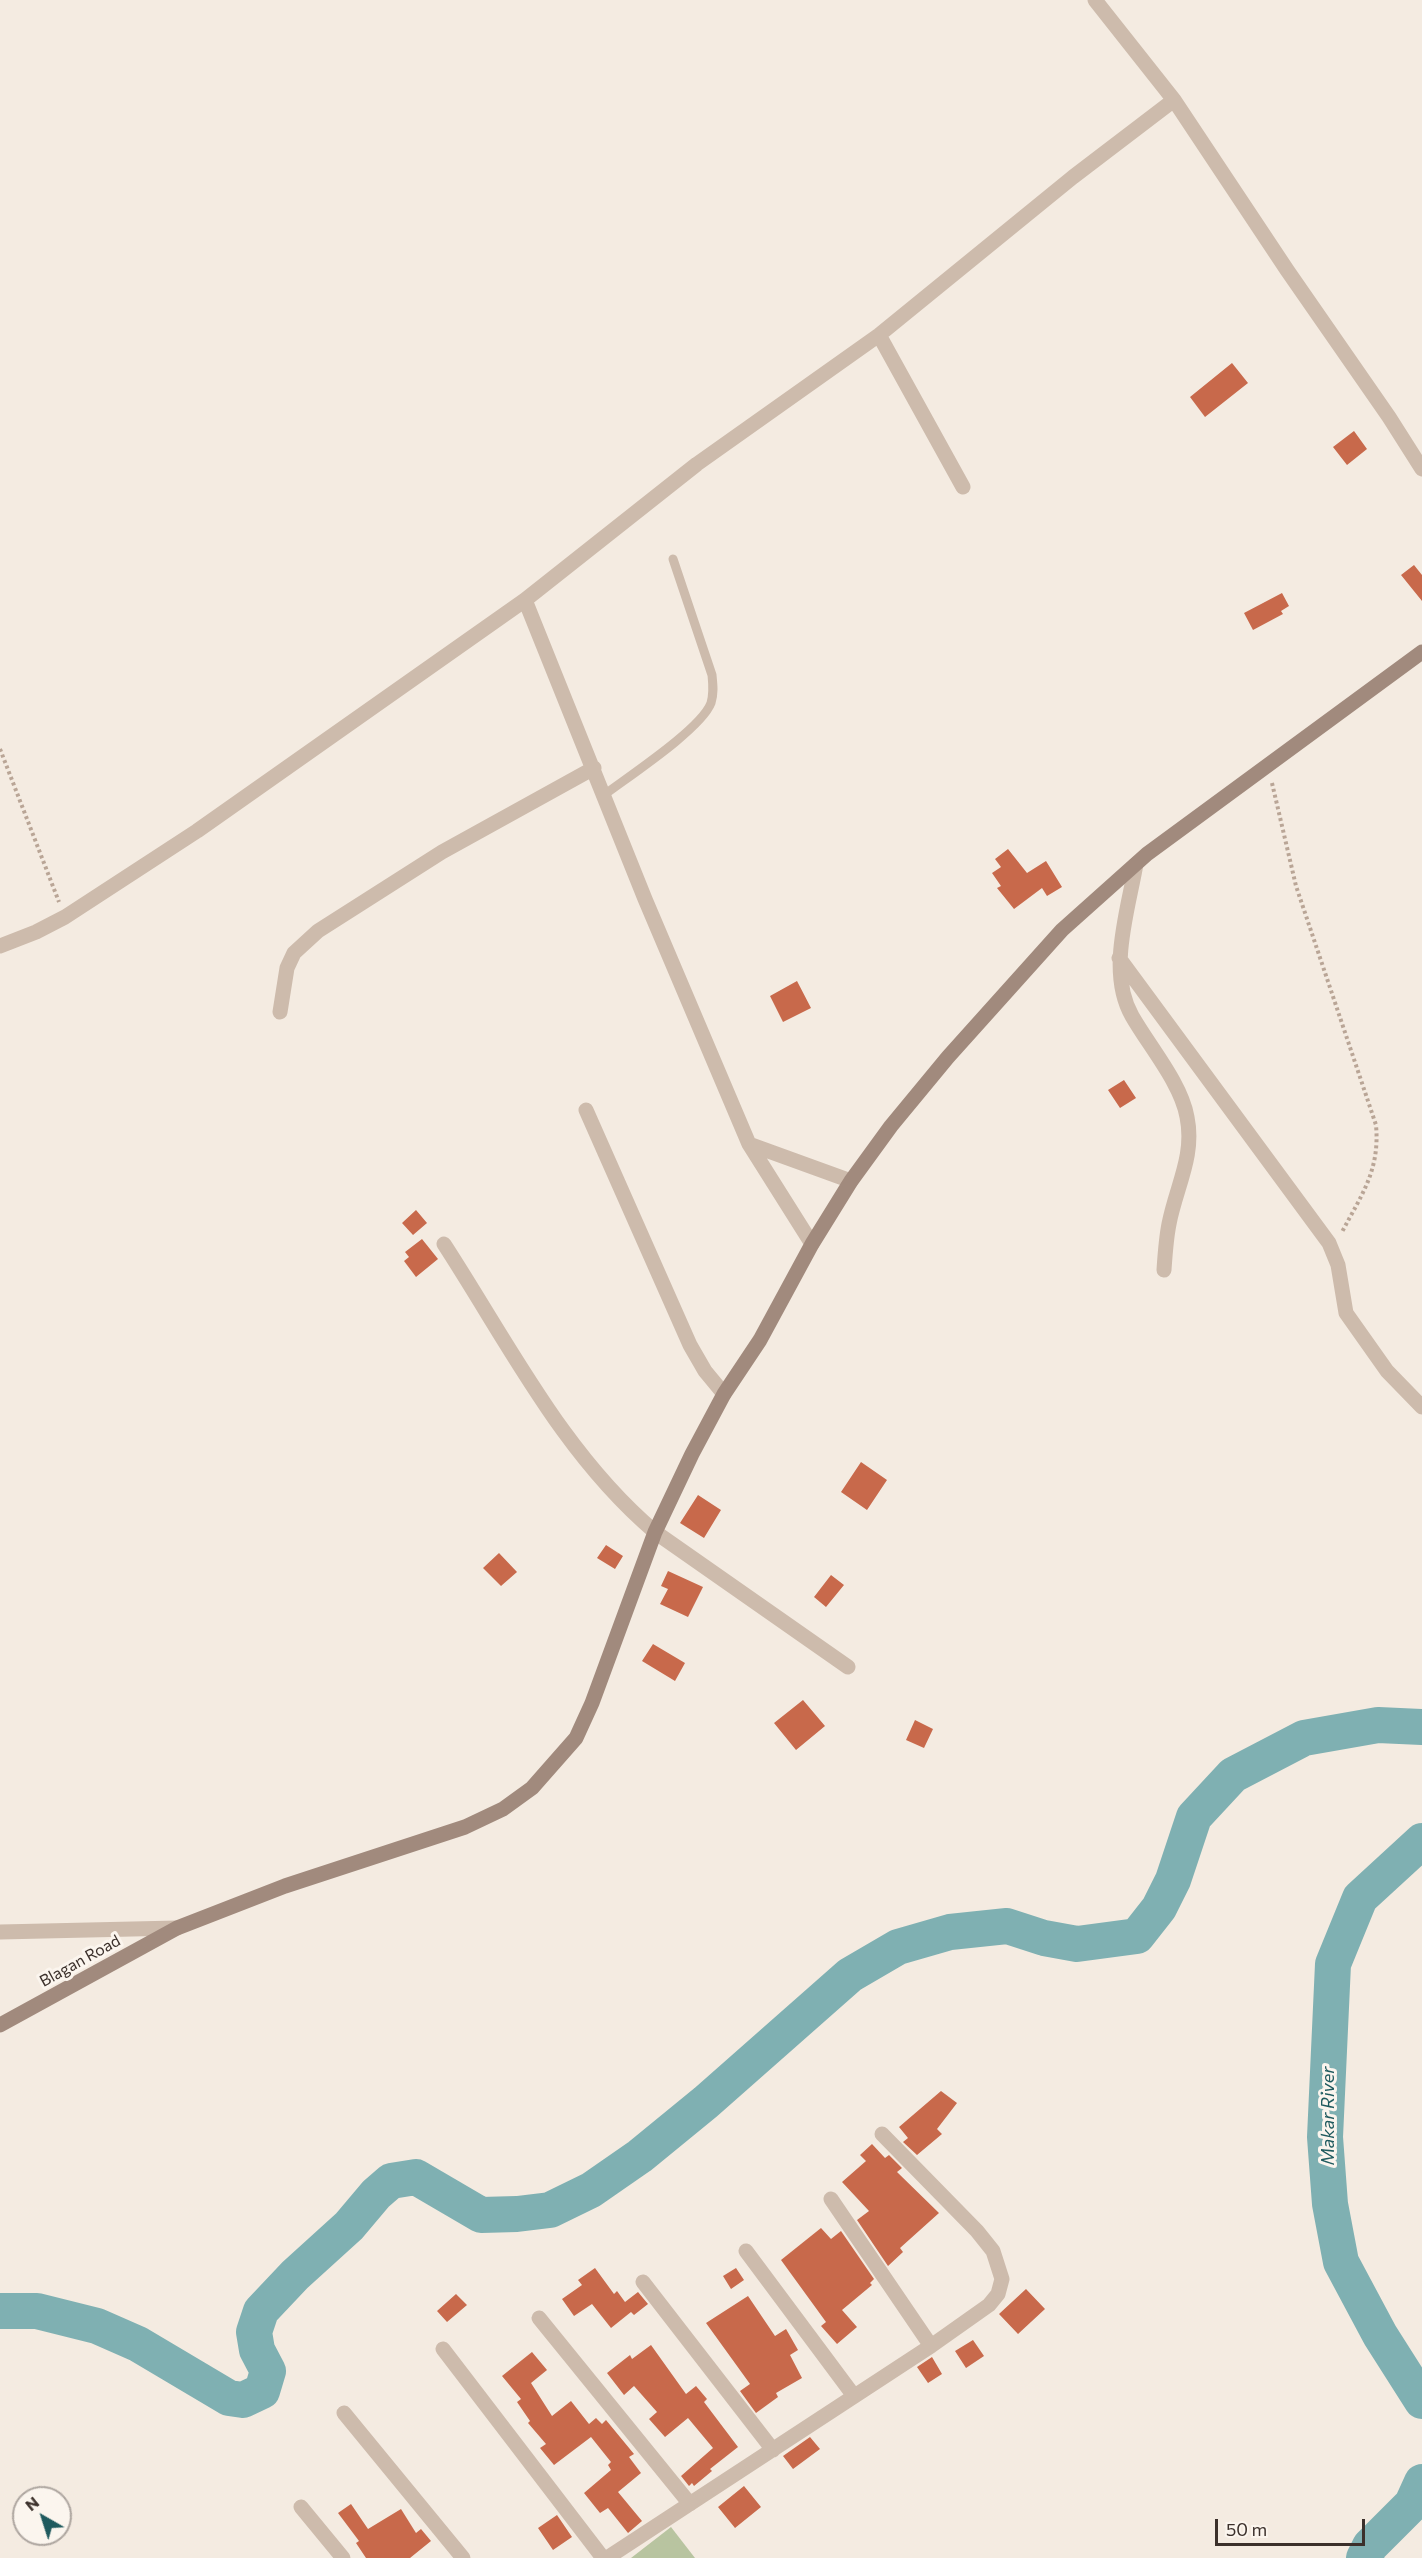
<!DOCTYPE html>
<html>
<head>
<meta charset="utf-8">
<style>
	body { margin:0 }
	#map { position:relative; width:1422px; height:2558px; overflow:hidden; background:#f4ebe1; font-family:Commissioner,sans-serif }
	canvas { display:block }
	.north { position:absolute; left:12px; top:2486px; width:60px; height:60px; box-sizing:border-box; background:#fbf5ee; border:2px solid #aea6a0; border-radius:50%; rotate:321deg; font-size:16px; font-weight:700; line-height:24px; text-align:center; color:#3b302b }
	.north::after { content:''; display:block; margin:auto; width:21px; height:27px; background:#1f5a5e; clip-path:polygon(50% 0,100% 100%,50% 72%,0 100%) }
	.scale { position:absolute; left:1215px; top:2519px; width:150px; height:27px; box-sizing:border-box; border:3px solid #3b302b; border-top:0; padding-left:8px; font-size:18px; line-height:21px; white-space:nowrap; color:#3b302b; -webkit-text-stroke:4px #fbf5ee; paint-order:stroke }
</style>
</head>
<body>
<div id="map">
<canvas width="1422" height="2558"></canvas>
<div class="north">N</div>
<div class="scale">50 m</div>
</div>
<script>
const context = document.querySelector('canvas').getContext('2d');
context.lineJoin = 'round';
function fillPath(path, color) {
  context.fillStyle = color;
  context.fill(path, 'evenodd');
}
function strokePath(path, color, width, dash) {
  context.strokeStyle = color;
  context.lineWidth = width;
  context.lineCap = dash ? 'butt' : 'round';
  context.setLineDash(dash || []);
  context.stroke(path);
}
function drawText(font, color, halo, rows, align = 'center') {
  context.font = font + ' Commissioner,sans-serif';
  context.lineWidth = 6;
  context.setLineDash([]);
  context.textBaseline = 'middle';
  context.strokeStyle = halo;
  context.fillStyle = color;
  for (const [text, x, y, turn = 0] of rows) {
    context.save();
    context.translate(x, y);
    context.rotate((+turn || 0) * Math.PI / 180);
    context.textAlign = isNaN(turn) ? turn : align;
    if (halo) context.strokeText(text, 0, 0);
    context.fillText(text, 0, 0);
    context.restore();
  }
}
const green = new Path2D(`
	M 671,2527 L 695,2558 L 631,2558 Z`);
const river = new Path2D(`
	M 1422,1841 L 1360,1898 L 1333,1964 L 1325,2137 L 1330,2204 L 1341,2262 L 1380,2335 L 1422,2401
	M 0,2311 L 37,2311 L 97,2326 L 138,2344 L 229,2398 L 243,2400 L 262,2391 L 268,2371 L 257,2350 L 254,2332 L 261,2311 L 295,2275 L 349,2226 L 376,2194 L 391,2181 L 416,2177 L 481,2215 L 517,2214 L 550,2210 L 591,2190 L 640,2156 L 706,2102 L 850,1975 L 898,1947 L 950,1932 L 1007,1926 L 1044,1938 L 1077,1944 L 1137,1936 L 1159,1908 L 1173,1880 L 1194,1817 L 1233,1775 L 1304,1738 L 1378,1725 L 1422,1727
	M 1364,2558 L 1370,2546 L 1412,2504 L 1422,2482`);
const building = new Path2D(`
	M 1232,363 L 1248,383 L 1205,417 L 1190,397 Z
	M 1354,431 L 1367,449 L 1347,465 L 1333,447 Z
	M 1414,565 L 1422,575 L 1422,601 L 1401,575 Z
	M 1282,593 L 1289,606 L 1281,611 L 1283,614 L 1253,630 L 1244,613 Z
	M 1008,849 L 1027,873 L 1046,861 L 1062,887 L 1047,896 L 1042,888 L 1014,909 L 997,888 L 1001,886 L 992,873 L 1001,867 L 995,859 Z
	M 797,981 L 811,1008 L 783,1022 L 770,996 Z
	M 1124,1080 L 1136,1098 L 1120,1108 L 1108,1090 Z
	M 416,1210 L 427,1223 L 413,1235 L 402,1223 Z
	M 422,1239 L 438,1259 L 416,1277 L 404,1261 L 409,1257 L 405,1252 Z
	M 861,1462 L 887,1480 L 867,1510 L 841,1492 Z
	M 698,1495 L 721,1510 L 704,1538 L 680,1523 Z
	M 606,1545 L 623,1556 L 615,1569 L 597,1558 Z
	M 499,1553 L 517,1572 L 501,1586 L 483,1568 Z
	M 668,1571 L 703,1587 L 688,1617 L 660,1604 L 668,1589 L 661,1586 Z
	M 831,1575 L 844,1585 L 826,1607 L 814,1597 Z
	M 653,1644 L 685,1663 L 675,1681 L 642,1661 Z
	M 803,1700 L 825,1726 L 796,1750 L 774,1723 Z
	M 915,1720 L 933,1729 L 924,1748 L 906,1740 Z
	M 941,2091 L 957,2103 L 937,2129 L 942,2134 L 917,2155 L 903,2142 L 908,2138 L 899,2127 Z
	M 872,2144 L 885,2158 L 889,2155 L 902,2168 L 897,2172 L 939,2213 L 900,2248 L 903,2252 L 888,2266 L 857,2220 L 869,2211 L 842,2182 L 866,2161 L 860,2155 Z
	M 821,2228 L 831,2239 L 841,2231 L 874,2279 L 870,2283 L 872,2285 L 842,2310 L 857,2327 L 837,2344 L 821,2326 L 826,2322 L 781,2260 Z
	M 595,2268 L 614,2294 L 617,2291 L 625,2302 L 638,2292 L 648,2304 L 634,2315 L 631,2312 L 611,2328 L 592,2304 L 574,2316 L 562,2299 L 582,2285 L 578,2280 Z
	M 736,2268 L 744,2280 L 731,2289 L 723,2276 Z
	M 1026,2289 L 1045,2309 L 1018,2334 L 999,2314 Z
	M 456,2294 L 467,2305 L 447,2322 L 437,2311 Z
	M 748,2296 L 775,2336 L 786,2329 L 798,2350 L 790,2355 L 802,2378 L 776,2393 L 778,2397 L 756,2413 L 740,2391 L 750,2384 L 706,2323 Z
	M 973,2340 L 984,2356 L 966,2368 L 955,2351 Z
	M 651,2345 L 686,2394 L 696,2386 L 707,2399 L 704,2402 L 738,2447 L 710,2469 L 712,2471 L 694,2486 L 692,2483 L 689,2486 L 681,2476 L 713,2448 L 688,2418 L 665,2437 L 649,2419 L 657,2412 L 634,2386 L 624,2395 L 607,2373 L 630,2355 L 632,2359 Z
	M 532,2352 L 547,2370 L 531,2383 L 552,2416 L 571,2401 L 589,2424 L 596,2418 L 602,2424 L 606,2420 L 634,2454 L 629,2457 L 641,2473 L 618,2492 L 642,2521 L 628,2533 L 608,2508 L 600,2513 L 584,2493 L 611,2470 L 608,2465 L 611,2462 L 591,2437 L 554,2465 L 540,2448 L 546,2444 L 528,2423 L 530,2421 L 517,2402 L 521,2399 L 502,2376 Z
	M 932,2357 L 942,2374 L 928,2383 L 917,2367 Z
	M 810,2437 L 820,2449 L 793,2469 L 783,2456 Z
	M 744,2486 L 761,2507 L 735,2528 L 718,2507 Z
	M 351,2504 L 368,2529 L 401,2509 L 416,2533 L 421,2529 L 431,2541 L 410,2558 L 366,2558 L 356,2543 L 359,2541 L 338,2513 Z
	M 557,2515 L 572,2537 L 553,2550 L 538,2528 Z`);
const path = new Path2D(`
	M 0,749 L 59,902
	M 1272,783 L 1296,886 L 1376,1125 C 1380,1170 1362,1194 1342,1232`);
const lane = new Path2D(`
	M 604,795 C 629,776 701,729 711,703 C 714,693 713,685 712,675 L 673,559`);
const street = new Path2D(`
	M 1095,0 L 1174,100 L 1287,270 L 1389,417 L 1422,469
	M 879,335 L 963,487
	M 525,600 L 645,899 L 749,1144 L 812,1244
	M 1136,864 C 1128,911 1107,972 1132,1016 C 1149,1046 1181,1083 1187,1117 C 1195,1156 1176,1187 1169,1224 C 1166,1239 1165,1255 1164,1270
	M 0,946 L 36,932 L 65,917 L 197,831 L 525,600 L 697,464 L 879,335 L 1073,177 L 1174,100
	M 1119,958 L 1329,1243 L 1338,1265 L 1346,1313 L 1387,1371 L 1422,1407
	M 280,1012 L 287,968 L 294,953 L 318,931 L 442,852 L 594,768
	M 586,1110 L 690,1345 L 705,1371 L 724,1394
	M 749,1144 L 851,1181
	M 444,1244 C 509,1344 563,1454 655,1532 L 848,1667
	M 0,1932 L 177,1928
	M 831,2199 L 931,2346
	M 746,2251 L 854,2396
	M 643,2282 L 773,2450
	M 539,2318 L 690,2504
	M 443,2349 L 603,2558
	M 344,2413 L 463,2558
	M 301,2507 L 343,2558
	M 607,2558 L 931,2346 L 989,2305 L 998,2294 L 1002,2279 L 993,2251 L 977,2231 L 882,2134`);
const secondary = new Path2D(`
	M 0,2025 L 177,1928 L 285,1886 L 465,1827 L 503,1809 L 532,1788 L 576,1738 L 592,1703 L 655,1532 L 692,1454 L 724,1394 L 760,1340 L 812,1244 L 851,1181 L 891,1126 L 948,1057 L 1062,930 L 1147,854 L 1422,652`);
const streetNames = [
	["Blagan Road",80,1961,-29]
];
const waterNames = [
	["Makar River",1328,2116,-90]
];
fillPath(green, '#b8c4a0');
strokePath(river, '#7fb0b2', 36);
fillPath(building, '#c8694b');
strokePath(path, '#b9a596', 4, [3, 3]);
strokePath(lane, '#cdbbac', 9);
strokePath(street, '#cdbbac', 15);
strokePath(secondary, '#a18a7d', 15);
drawText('16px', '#3b302b', '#fbf5ee', streetNames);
drawText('italic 18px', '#1f5a5e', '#fbf5ee', waterNames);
</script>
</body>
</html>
